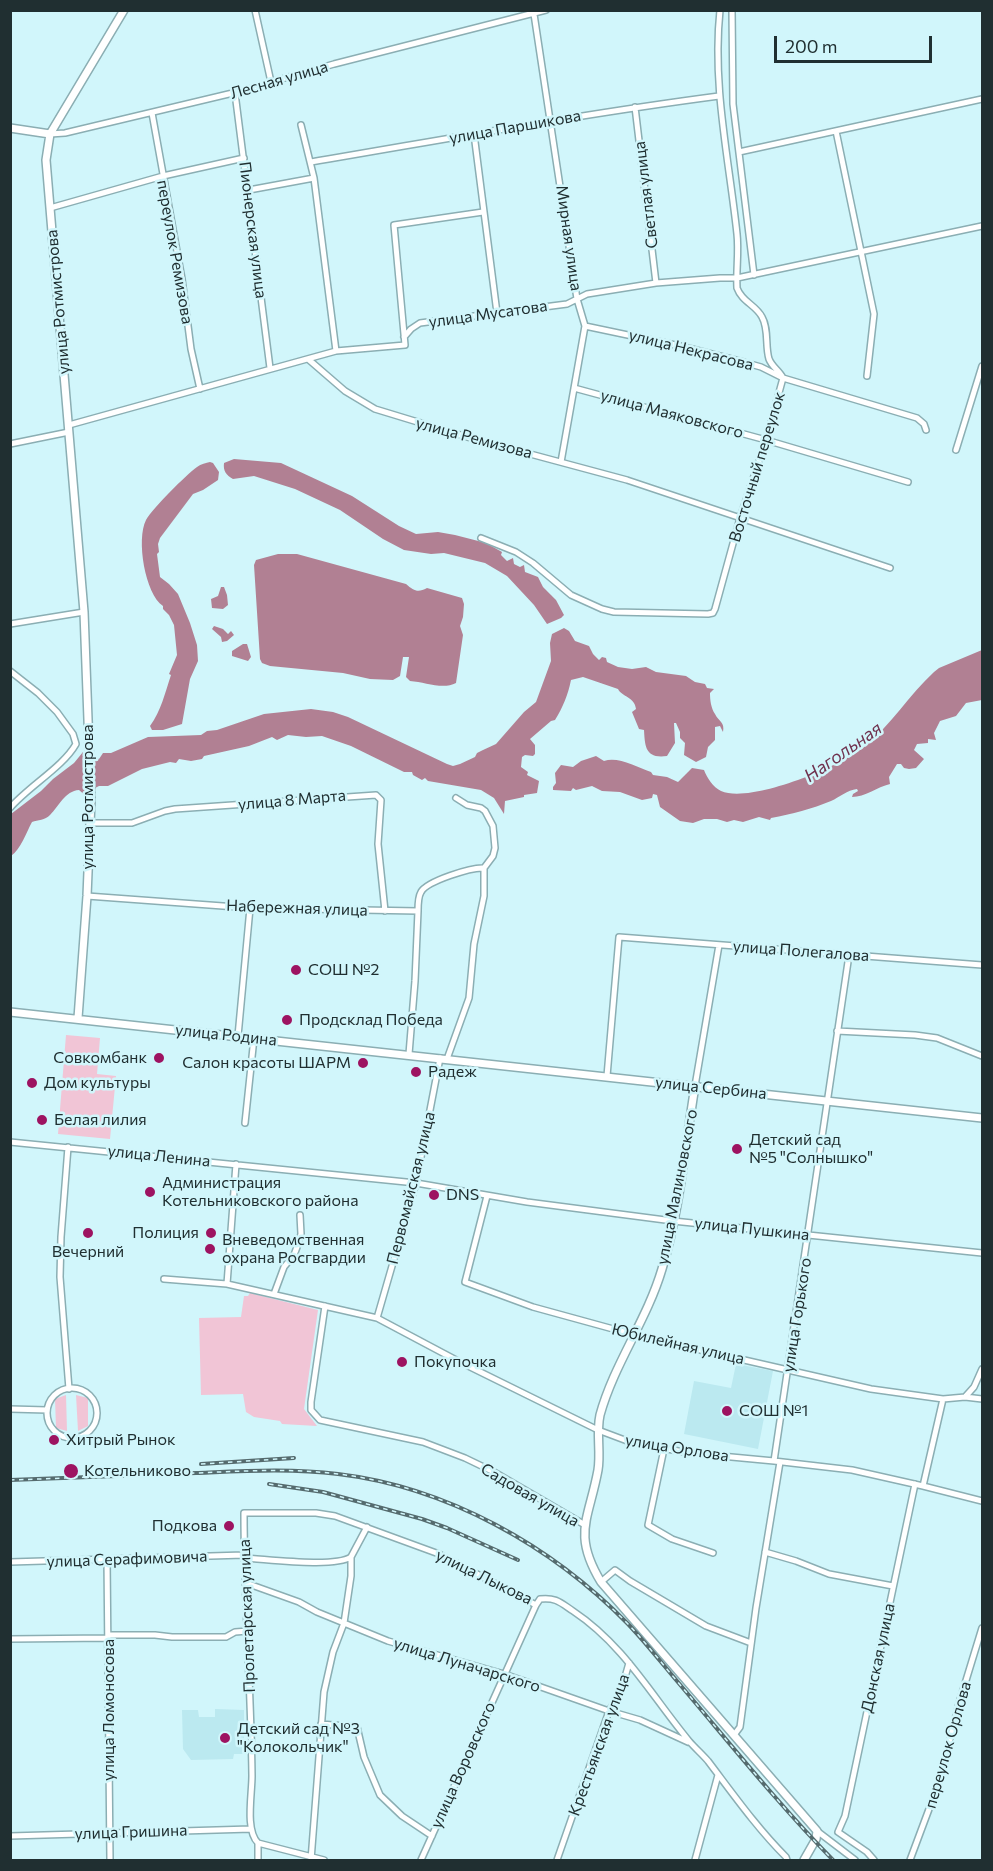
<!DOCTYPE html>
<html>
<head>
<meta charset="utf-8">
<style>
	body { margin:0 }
	#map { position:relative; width:993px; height:1871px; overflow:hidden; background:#d1f6fb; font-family:Commissioner,sans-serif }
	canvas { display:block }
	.frame { position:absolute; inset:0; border:12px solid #202f31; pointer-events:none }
	.scale { position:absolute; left:774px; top:36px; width:158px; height:27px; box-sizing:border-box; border:3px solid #202f31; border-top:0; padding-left:8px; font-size:18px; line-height:21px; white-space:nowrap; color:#202f31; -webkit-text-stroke:4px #d1f6fb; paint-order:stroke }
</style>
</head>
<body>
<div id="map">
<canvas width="993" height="1871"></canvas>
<div class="frame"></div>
<div class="scale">200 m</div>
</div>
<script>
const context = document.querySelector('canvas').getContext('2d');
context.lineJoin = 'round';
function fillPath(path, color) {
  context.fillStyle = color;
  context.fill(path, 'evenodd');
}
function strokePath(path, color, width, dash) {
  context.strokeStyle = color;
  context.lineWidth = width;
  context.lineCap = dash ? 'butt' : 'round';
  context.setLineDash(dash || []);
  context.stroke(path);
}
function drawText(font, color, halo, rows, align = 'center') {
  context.font = font + ' Commissioner,sans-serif';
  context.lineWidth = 5;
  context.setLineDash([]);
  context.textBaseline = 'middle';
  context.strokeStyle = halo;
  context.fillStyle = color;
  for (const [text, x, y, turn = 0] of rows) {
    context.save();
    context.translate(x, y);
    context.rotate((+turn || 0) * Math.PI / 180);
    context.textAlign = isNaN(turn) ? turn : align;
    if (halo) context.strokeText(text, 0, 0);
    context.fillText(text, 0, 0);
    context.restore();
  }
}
const built = new Path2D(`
	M 736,1364 L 773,1371 L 758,1449 L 684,1434 L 694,1381 L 731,1388 Z
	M 215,1709 L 244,1710 L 244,1754 L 234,1754 L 233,1759 L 191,1760 L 183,1749 L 182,1710 L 198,1710 L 199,1717 L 215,1717 Z`);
const green = new Path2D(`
	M 66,1035 L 100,1038 L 97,1074 L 116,1076 L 110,1139 L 58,1134 Z
	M 250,1293 L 318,1310 L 304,1409 L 317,1426 L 282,1424 L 280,1421 L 254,1417 L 246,1412 L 243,1394 L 201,1395 L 199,1318 L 241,1317 L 244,1296 L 248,1296 Z
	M 66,1395 L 67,1431 L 56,1428 L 55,1399 Z
	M 76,1395 L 88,1398 L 88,1426 L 78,1431 Z`);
const water = new Path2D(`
	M 234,459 L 281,463 L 352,496 L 399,526 L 416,534 L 438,532 L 455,535 L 486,543 L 502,552 L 501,555 L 507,561 L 513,558 L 514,564 L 520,567 L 524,565 L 525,572 L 538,577 L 543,587 L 556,600 L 564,615 L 561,618 L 547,624 L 534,605 L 507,576 L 485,563 L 444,553 L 431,554 L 404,550 L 383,539 L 340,510 L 295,489 L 254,476 L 233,479 C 226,475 223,471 224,463 Z
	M 210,462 L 213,463 L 219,472 L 218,480 L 203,490 L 193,494 L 160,538 L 158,544 L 159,552 L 157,554 L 160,577 L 169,584 L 178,594 L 190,623 L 197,645 L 198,661 L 190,679 L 182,724 L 163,730 L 152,730 L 150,726 C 161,711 165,693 171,675 L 169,674 L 177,655 L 174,625 L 169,615 L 163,609 L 163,606 C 145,594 136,539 146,520 C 153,508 186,475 197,467 C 201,464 206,463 210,462 Z
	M 278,554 L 297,554 L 406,584 C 414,591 418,593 427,588 L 462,598 L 464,604 L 463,617 L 460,626 L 463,635 L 456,683 C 443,690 425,682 410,681 L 406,677 L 409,657 L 403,657 L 400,676 L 393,680 L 370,679 L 343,673 L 270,666 L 262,663 L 260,659 L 254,565 L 256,560 Z
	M 221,587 L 224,587 L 227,595 L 228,605 L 223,609 L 212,608 L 211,599 L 218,596 Z
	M 214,626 L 223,629 L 228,634 L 231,631 L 234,635 L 227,641 L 222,642 L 221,637 L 212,629 Z
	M 564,628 L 569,631 L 575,641 L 589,646 L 593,654 L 599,660 L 602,657 L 606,658 L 607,662 L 618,667 L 632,669 L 646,667 L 656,672 L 686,676 L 695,682 L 705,684 L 707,688 L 714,689 L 710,693 C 710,700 711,708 715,714 C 719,722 725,722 723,732 L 720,726 L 715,727 L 715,740 L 708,747 L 706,757 L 696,762 L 684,755 L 685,743 L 680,738 L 680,732 L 676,723 L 674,723 L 675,743 L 667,756 C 645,759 645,746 644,730 L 639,729 L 632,712 L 636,709 C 635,697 622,697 618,689 L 583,677 L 571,680 C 568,695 563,707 555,720 L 551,721 L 530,739 L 535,745 L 535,754 L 533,756 L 525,755 L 522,757 L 521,767 L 528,772 L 527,775 L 539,781 L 537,793 L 524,795 L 524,797 L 505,801 L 504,814 L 494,798 L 481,790 L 428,781 L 425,778 L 422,780 L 413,775 L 412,772 L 404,772 L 351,746 L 322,736 L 306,737 L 288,735 L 277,740 L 272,737 L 249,746 L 204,756 L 202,759 L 191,761 L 179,759 L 176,763 L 170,762 L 142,769 L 108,786 L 99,786 L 95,788 L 94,757 L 99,759 L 103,753 L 111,753 L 148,737 L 201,735 L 207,731 L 217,730 L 264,714 L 311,709 L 333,712 L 348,717 L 447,764 L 453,766 L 460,764 L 475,757 L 477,753 L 483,750 L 496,744 L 524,712 L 536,702 L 551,661 L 550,643 L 552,634 Z
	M 243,644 L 247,644 L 251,657 L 248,661 L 232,656 L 232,651 Z
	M 982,650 L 982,700 L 966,703 L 956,716 L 940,721 L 934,733 L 936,740 L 928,739 L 928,743 L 917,744 L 914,750 L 924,759 L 916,768 L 909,769 L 904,768 L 901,764 L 897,764 L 889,777 L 890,784 C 877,787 865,797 852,797 L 853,794 L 858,791 L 857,789 C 847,790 840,797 831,801 C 812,809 792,814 771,818 L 770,820 L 759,817 L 743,822 L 734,820 L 727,822 L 717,819 L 704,819 L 693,823 L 680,821 L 660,807 L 657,795 L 653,794 L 652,798 L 642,800 L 620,792 L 602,791 L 592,786 L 576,790 L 573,788 L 571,791 L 553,790 L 553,787 L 556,783 L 555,773 L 561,765 L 573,767 L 581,761 L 596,756 L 604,761 C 618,756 636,767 651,772 L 653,775 L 667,777 L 678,782 L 692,768 L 704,770 C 707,778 713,787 721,791 C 751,804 841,766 864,747 C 891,725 909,695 934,672 L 939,668 Z
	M 83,752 L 86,796 L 79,790 C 65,791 59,806 50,815 C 45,820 38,820 32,822 C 26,833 21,849 11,856 L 11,814 L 41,791 L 53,779 L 74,763 Z`);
const minor = new Path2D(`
	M 255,10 L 271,82
	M 732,10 L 733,104 L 754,275
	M 534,14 L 577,299 L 585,326 L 561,462
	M 235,93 L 270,368
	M 635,107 L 656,283
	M 152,113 L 182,279 L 191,349 L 200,389
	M 301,125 L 314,178 L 336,351
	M 836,131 L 874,314 L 867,376
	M 50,134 L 65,133 L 258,87 L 271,82 L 334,64 L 546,10
	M 474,134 L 497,313
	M 739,152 L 982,99
	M 311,162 C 447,139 582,114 719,96
	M 249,190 L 314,178
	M 50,208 L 163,176 L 244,158
	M 585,326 L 680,346 L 743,362 L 761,367 L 783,378 L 917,418 L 924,424 L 926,430
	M 404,337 L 411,329 L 420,323 L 567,304 L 587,294 L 656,283 L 720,278 L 737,278 L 982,226
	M 308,359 L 345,391 L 375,409 L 467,437 L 627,480 L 890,568
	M 574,388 L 766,440 L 908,482
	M 69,425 L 336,351 L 405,345 L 394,225 L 483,212
	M 10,444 L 69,432
	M 956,450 L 982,366
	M 481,538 L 516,552 L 533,563 L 571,595 L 602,609 L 614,612 L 708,614 L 713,613 L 715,609 L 740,518 L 766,440 L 783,378 C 779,370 772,367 769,359 C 765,346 769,329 762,317 C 756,305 742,302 737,288 C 736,270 739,252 737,234 C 729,159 712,86 720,10
	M 10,624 L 84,612
	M 10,671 L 38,693 L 57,712 L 73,734 L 76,744 C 63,767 29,786 10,808
	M 91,823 L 132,823 L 165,811 L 175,809 L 376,795 L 381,800 L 378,844 L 385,911
	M 87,896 L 250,908 L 418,911 C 418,905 418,897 421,892 C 427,881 472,867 484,868
	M 837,1031 L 915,1035 L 937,1038 L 982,1056
	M 238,1036 L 250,908
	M 409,1054 L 415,981 L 418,911
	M 447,1059 L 469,998 L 474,944 L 484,896 L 484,868 L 493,856 L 495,848 L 493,826 L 485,811 L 481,808 L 467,805 L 456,798
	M 607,1076 L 619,937 L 982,965
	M 695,1086 L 719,945
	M 245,1123 L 254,1038
	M 10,1142 L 416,1183 L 527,1202 L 673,1221 L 982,1253
	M 68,1147 L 61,1237 L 60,1277 L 69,1389
	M 487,1196 L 465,1282 L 533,1307 L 635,1335 L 871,1389 L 943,1399 L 965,1397 L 982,1399
	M 164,1279 L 227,1284 L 377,1318 L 458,1361 L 598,1430 L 630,1442 L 689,1453 L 774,1461 L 852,1470 L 923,1486 L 982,1501
	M 227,1284 L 236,1164
	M 274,1294 L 284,1267 L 294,1255 L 297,1247 L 301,1234 L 300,1215
	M 325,1306 L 311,1402 L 311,1410 L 320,1420 L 423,1442 L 465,1458 L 494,1472 L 585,1525
	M 377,1318 L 416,1183 L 440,1058
	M47 1413a25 25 0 1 1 50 0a25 25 0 1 1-50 0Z
	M 965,1397 L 974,1387 L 982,1369
	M 10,1409 L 47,1410
	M 664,1449 L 648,1525 L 672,1539 L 713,1553
	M 774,1461 L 849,955
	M 923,1486 L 943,1399
	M 765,1552 L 796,1561 L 829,1574 L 893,1586
	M 244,1558 C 267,1559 334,1568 351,1557
	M 107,1559 L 110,1860
	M 10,1562 L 244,1555
	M 601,1582 L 615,1570 L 630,1581 L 706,1626 L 751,1643
	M 246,1583 L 299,1602 L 317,1612 L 388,1641 L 504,1674 L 609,1711 L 640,1720 L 688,1742
	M 108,1635 L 155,1635 L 172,1637 L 226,1637 L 235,1632 L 248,1631
	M 10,1639 L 108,1638
	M 321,1724 L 357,1727 L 364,1757 L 380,1795 L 402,1816 L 432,1836
	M 734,1735 L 740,1727 L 756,1608 L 780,1462
	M 817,1831 L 855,1860
	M 10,1836 L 251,1829
	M 258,1843 L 324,1860
	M 258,1860 L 258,1843 C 245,1830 252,1795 252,1776 C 251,1688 244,1601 244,1513 L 316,1513 L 335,1516 L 439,1554 L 536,1605
	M 311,1860 L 324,1692 L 333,1652 L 344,1623 L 351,1576 L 351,1557 L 367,1527
	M 421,1860 L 536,1605 L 540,1599 C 556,1597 561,1603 573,1611 C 624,1645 651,1695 689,1741 C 695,1748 702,1754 708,1761 C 733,1794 757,1828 786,1857 L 787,1860
	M 557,1860 L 609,1711 L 621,1691 L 629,1663
	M 695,1860 L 718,1775
	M 874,1860 L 867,1852 L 838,1832 L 845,1816 L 915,1484
	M 910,1860 L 938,1785 L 960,1700 L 982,1628`);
const tertiary = new Path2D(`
	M 10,128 L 50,134
	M 10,1012 L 982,1118
	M 78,1018 L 87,896 L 91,800 L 84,612 L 50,208 L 46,160 L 50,134 L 124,10
	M 695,1086 C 685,1147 680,1210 662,1269 C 647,1320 614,1364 600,1415 C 596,1433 601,1452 598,1470 C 589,1519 572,1534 601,1582 L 817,1831 L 816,1839 L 804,1860`);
const rail = new Path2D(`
	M 201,1464 L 294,1458
	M 10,1480 C 72,1478 134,1475 196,1473 C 243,1471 291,1468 338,1474 C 447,1487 552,1546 628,1624 C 647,1644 664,1666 682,1687 C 732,1746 780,1806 833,1860
	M 269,1484 L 323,1492 L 422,1519 L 447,1528 L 518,1560`);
const markers = [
	[296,970,6,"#9d1361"],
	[287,1020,6,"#9d1361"],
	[159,1058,6,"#9d1361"],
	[363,1063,6,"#9d1361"],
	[416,1072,6,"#9d1361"],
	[32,1083,6,"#9d1361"],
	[42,1120,6,"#9d1361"],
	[737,1149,6,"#9d1361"],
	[150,1192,6,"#9d1361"],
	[434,1195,6,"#9d1361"],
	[88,1233,6,"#9d1361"],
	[211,1233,6,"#9d1361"],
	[210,1249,6,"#9d1361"],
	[402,1362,6,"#9d1361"],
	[727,1411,6,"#9d1361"],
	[54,1440,6,"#9d1361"],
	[71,1471,8,"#9d1361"],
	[229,1526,6,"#9d1361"],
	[225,1738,6,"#9d1361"]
];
const streetNames = [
	["Лесная улица",279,80,-16],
	["улица Паршикова",515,127,-10],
	["Светлая улица",646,195,-97],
	["Пионерская улица",253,230,83],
	["Мирная улица",569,238,82],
	["переулок Ремизова",175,252,80],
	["улица Ротмистрова",58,302,-95],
	["улица Мусатова",488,314,-8],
	["улица Некрасова",691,350,14],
	["улица Маяковского",672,414,15],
	["улица Ремизова",474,438,15],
	["Восточный переулок",757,467,-73],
	["улица Ротмистрова",88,797,-90],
	["улица 8 Марта",292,800,-5],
	["Набережная улица",297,908,2],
	["улица Полегалова",801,951,4],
	["улица Родина",226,1035,6],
	["улица Сербина",711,1088,6],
	["улица Ленина",159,1156,6],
	["улица Малиновского",677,1187,-79],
	["Первомайская улица",411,1188,-76],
	["улица Пушкина",752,1229,6],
	["улица Горького",797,1315,-81],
	["Юбилейная улица",678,1344,13],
	["улица Орлова",677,1448,9],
	["Садовая улица",530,1495,30],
	["улица Серафимовича",127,1559,-2],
	["улица Лыкова",484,1577,26],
	["Пролетарская улица",247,1616,-92],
	["Донская улица",878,1658,-78],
	["улица Луначарского",467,1665,17],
	["улица Ломоносова",109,1710,-90],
	["Крестьянская улица",599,1745,-70],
	["переулок Орлова",948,1745,-74],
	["улица Воровского",463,1765,-66],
	["улица Гришина",131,1832,-2]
];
const poiNames = [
	["СОШ №2",308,970],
	["Продсклад Победа",299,1020],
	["Совкомбанк",147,1058,"right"],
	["Салон красоты ШАРМ",351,1063,"right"],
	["Радеж",428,1072],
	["Дом культуры",44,1083],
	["Белая лилия",54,1120],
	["Детский сад",749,1140],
	["№5 \"Солнышко\"",749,1158],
	["Администрация",162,1183],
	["Котельниковского района",162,1201],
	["DNS",446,1195],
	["Полиция",199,1233,"right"],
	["Вневедомственная",222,1240],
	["охрана Росгвардии",222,1258],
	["Вечерний",88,1252,"center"],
	["Покупочка",414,1362],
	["СОШ №1",739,1411],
	["Хитрый Рынок",66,1440],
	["Котельниково",84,1471],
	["Подкова",217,1526,"right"],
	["Детский сад №3",237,1729],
	["\"Колокольчик\"",237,1747]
];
const waterNames = [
	["Нагольная",843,752,-35]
];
fillPath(built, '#bbe9f0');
fillPath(green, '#f1c5d6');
fillPath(water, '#b18093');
strokePath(minor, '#8baeb3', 8);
strokePath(tertiary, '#8baeb3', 10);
strokePath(minor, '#fff', 5);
strokePath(tertiary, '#fff', 7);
strokePath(rail, '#556b6e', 4);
strokePath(rail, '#d1f6fb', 1.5, [4.5]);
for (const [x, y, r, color] of markers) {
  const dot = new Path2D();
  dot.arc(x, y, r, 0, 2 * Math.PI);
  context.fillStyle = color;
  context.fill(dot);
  strokePath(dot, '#d1f6fb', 2);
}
drawText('16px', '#202f31', '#d1f6fb', streetNames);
drawText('16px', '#202f31', '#d1f6fb', poiNames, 'left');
drawText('italic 18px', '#6f314e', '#d1f6fb', waterNames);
</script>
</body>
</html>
